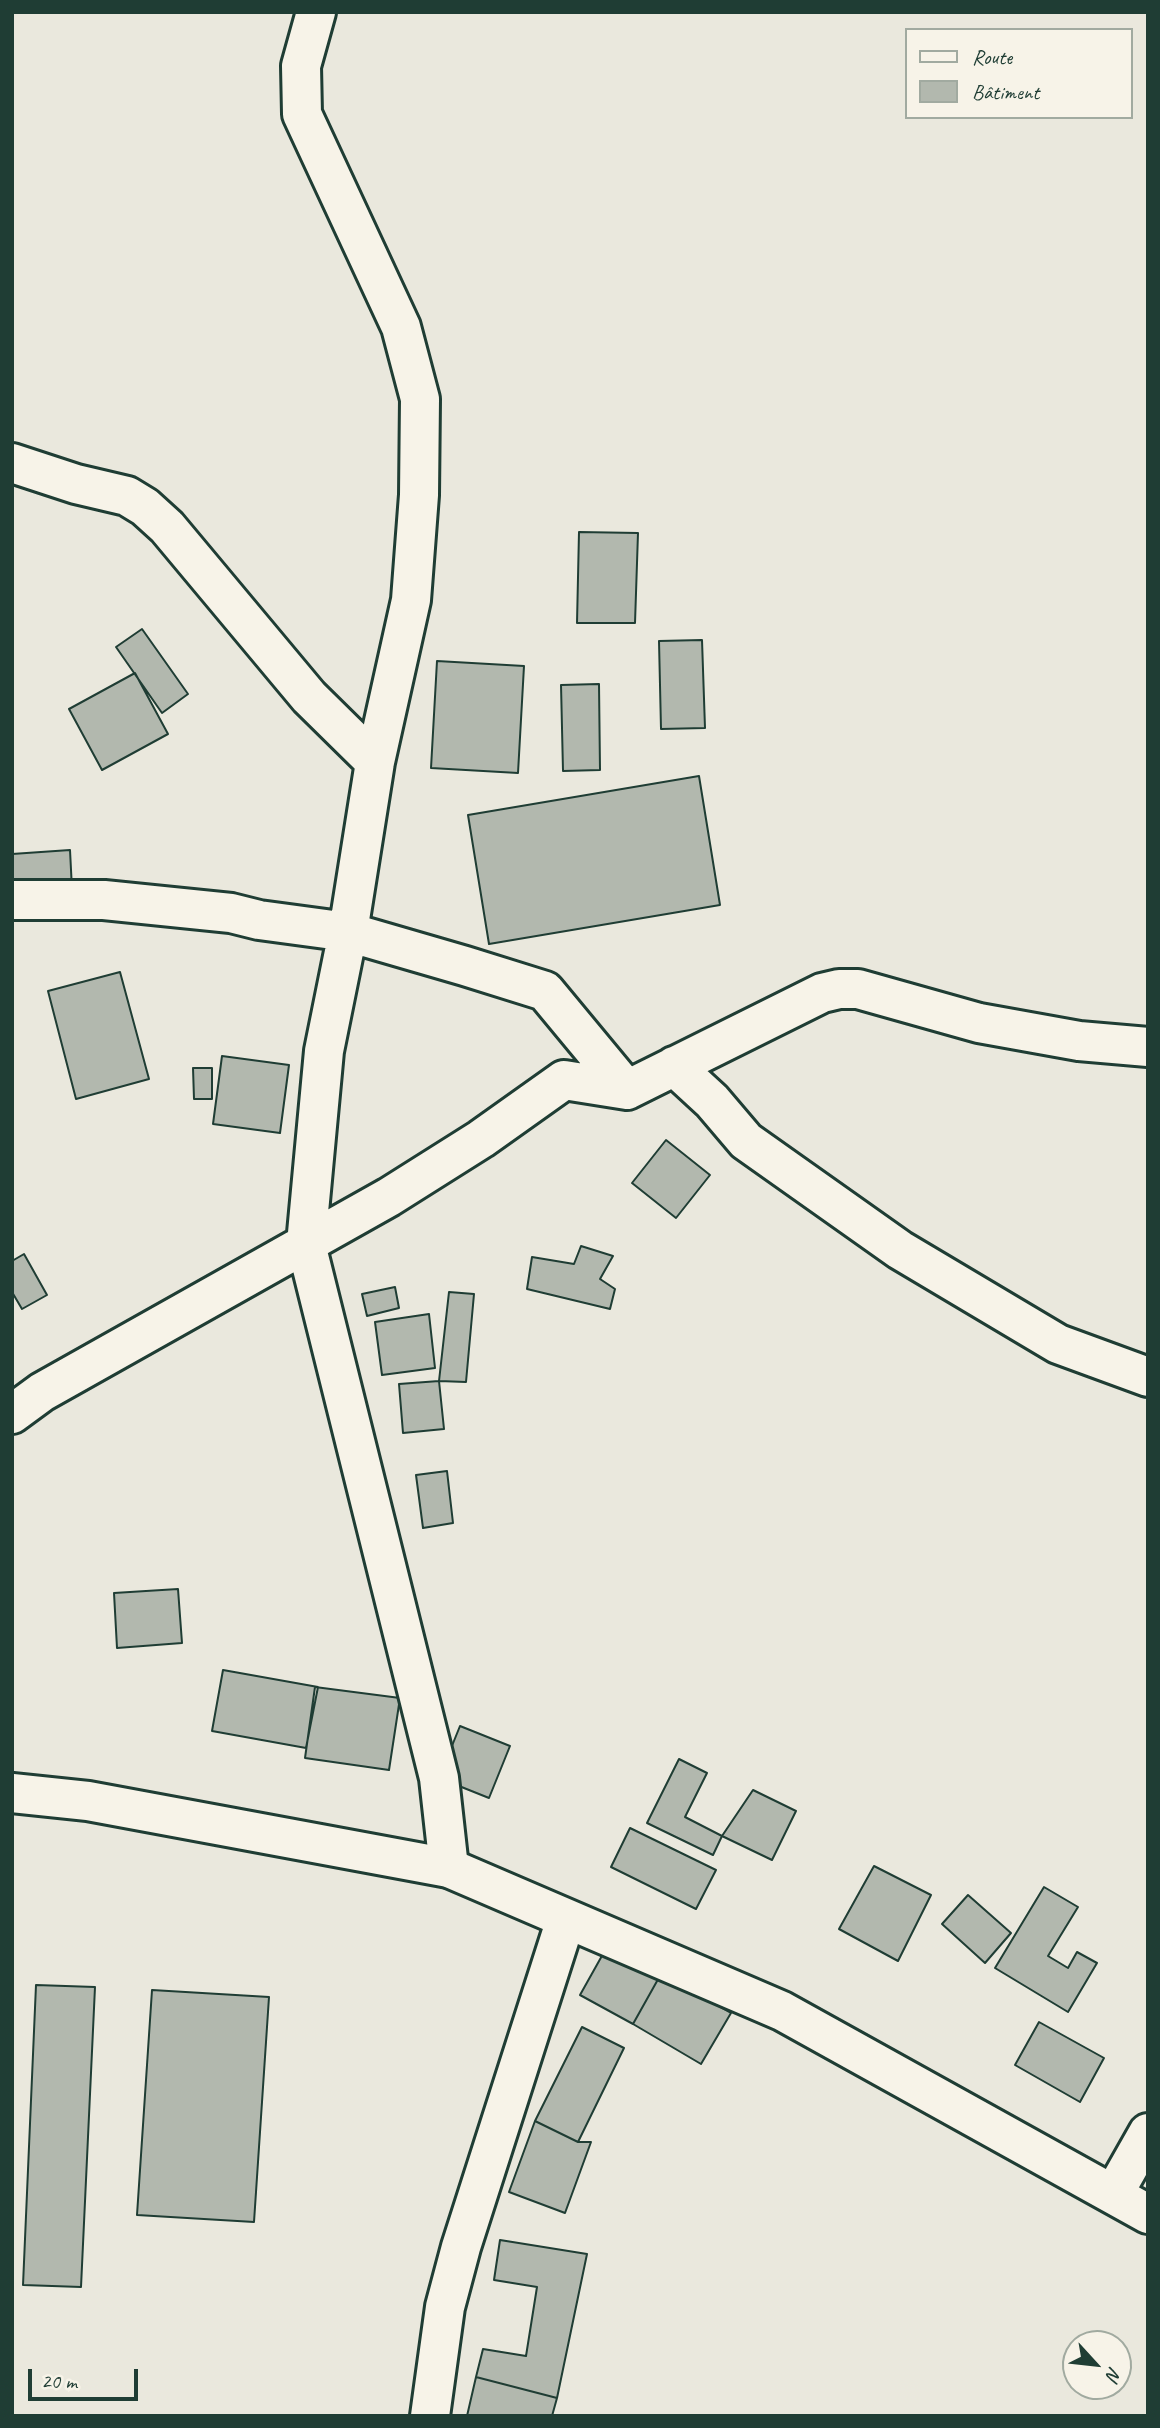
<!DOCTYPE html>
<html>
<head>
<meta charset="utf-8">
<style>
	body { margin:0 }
	#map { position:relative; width:1160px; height:2428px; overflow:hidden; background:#eae8dd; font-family:Caveat,sans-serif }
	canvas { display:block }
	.frame { position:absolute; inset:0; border:14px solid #1f3d34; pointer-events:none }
	.legend { position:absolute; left:905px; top:28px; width:228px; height:91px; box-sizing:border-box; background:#f7f3e8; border:2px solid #a1aaa0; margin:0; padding:9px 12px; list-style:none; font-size:21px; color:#1f3d34 }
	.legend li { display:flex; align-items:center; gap:14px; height:35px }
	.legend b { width:35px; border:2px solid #a1aaa0 }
	.north { position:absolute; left:1062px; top:2330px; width:70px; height:70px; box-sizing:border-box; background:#f7f3e8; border:2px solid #a1aaa0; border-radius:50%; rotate:117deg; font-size:19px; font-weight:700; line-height:28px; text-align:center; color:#1f3d34 }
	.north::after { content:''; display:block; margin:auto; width:24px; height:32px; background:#1f3d34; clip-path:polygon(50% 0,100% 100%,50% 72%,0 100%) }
	.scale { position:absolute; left:28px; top:2369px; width:110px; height:32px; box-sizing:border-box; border:4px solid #1f3d34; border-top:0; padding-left:9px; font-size:21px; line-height:24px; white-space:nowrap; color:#1f3d34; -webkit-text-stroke:5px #f7f3e8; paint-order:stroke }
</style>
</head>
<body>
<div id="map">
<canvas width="1160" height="2428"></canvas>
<div class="frame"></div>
<ul class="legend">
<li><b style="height:9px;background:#f7f3e8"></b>Route</li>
<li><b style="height:19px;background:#b2b8ae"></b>Bâtiment</li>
</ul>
<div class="north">N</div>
<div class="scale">20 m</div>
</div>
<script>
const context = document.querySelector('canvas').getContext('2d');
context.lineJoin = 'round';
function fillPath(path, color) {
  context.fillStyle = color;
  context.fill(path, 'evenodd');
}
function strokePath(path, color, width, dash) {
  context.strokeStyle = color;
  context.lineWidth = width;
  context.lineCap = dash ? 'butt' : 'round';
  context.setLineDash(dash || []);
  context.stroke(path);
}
const building = new Path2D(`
	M 579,532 L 638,533 L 635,623 L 577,623 Z
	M 142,629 L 188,694 L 162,713 L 116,647 Z
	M 702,640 L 705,728 L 661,729 L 659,641 Z
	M 437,661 L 524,666 L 518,773 L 431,768 Z
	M 135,673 L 168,734 L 102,770 L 69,709 Z
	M 599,684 L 600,770 L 563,771 L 561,685 Z
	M 699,776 L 720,905 L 489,944 L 468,815 Z
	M 70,850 L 73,909 L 12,911 L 12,854 Z
	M 120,972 L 149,1079 L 76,1099 L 48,991 Z
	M 222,1056 L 289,1065 L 280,1133 L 213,1124 Z
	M 193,1068 L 212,1068 L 212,1099 L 194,1099 Z
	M 666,1140 L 710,1175 L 676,1218 L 632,1183 Z
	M 581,1246 L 613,1256 L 600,1279 L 615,1289 L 610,1309 L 527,1289 L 532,1257 L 574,1264 Z
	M 24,1254 L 47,1295 L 22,1309 L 12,1292 L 12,1261 Z
	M 395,1287 L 399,1308 L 367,1316 L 362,1294 Z
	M 449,1292 L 474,1294 L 466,1382 L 439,1381 Z
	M 429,1314 L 435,1368 L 382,1375 L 375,1322 Z
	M 439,1381 L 444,1429 L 403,1433 L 399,1384 Z
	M 447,1471 L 453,1523 L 423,1528 L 416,1475 Z
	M 178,1589 L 182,1643 L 117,1648 L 114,1593 Z
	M 223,1670 L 318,1687 L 306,1748 L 212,1731 Z
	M 315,1687 L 400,1698 L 389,1770 L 305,1758 Z
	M 460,1726 L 510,1746 L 489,1798 L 439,1778 Z
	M 679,1759 L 707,1773 L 685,1817 L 722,1836 L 713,1855 L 647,1823 Z
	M 753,1790 L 796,1811 L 772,1860 L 722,1836 Z
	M 630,1828 L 716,1870 L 696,1909 L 611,1867 Z
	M 874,1866 L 931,1895 L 898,1961 L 839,1929 Z
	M 1044,1887 L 1078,1907 L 1048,1956 L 1068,1968 L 1077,1952 L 1097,1963 L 1068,2012 L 995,1968 Z
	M 968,1895 L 1011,1933 L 985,1963 L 942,1924 Z
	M 608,1945 L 661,1974 L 633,2024 L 580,1995 Z
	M 661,1974 L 731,2013 L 701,2064 L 633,2024 Z
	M 36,1985 L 95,1987 L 81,2287 L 23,2285 Z
	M 152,1990 L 269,1997 L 254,2222 L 137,2215 Z
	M 1039,2022 L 1104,2058 L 1080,2102 L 1015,2065 Z
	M 582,2027 L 624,2048 L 578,2142 L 535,2121 Z
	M 535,2121 L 578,2142 L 591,2142 L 565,2213 L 509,2192 Z
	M 500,2240 L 587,2254 L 557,2398 L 476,2377 L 483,2349 L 526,2356 L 537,2287 L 494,2280 Z
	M 476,2377 L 557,2398 L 552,2416 L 467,2416 Z`);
const street = new Path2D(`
	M 316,12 L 301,66 L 302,114 L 401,327 L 420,399 L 419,495 L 411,600 L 375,762 L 348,932 L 324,1051 L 306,1244 L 439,1778 L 449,1868
	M 12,463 L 76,484 L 127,496 L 145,507 L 167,527 L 309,697 L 375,762
	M 12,900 L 104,900 L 231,913 L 259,920 L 348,932 L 465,966 L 545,991 L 627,1090
	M 674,1066 L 712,1101 L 746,1141 L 900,1250 L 1058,1344 L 1148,1377
	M 12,1414 L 42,1392 L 389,1197 L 481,1139 L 564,1080 L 627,1090 L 822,993 L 839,989 L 858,989 L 979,1023 L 1079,1041 L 1148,1047
	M 1114,2193 L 1148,2133
	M 430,2416 L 445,2307 L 461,2247 L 566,1919`);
const secondary = new Path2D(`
	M 12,1793 L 88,1801 L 449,1868 L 782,2011 L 1148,2214`);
fillPath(building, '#b2b8ae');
strokePath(building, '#1f3d34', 2);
strokePath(street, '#1f3d34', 44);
strokePath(secondary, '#1f3d34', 44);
strokePath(street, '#f7f3e8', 38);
strokePath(secondary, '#f7f3e8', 38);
</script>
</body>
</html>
